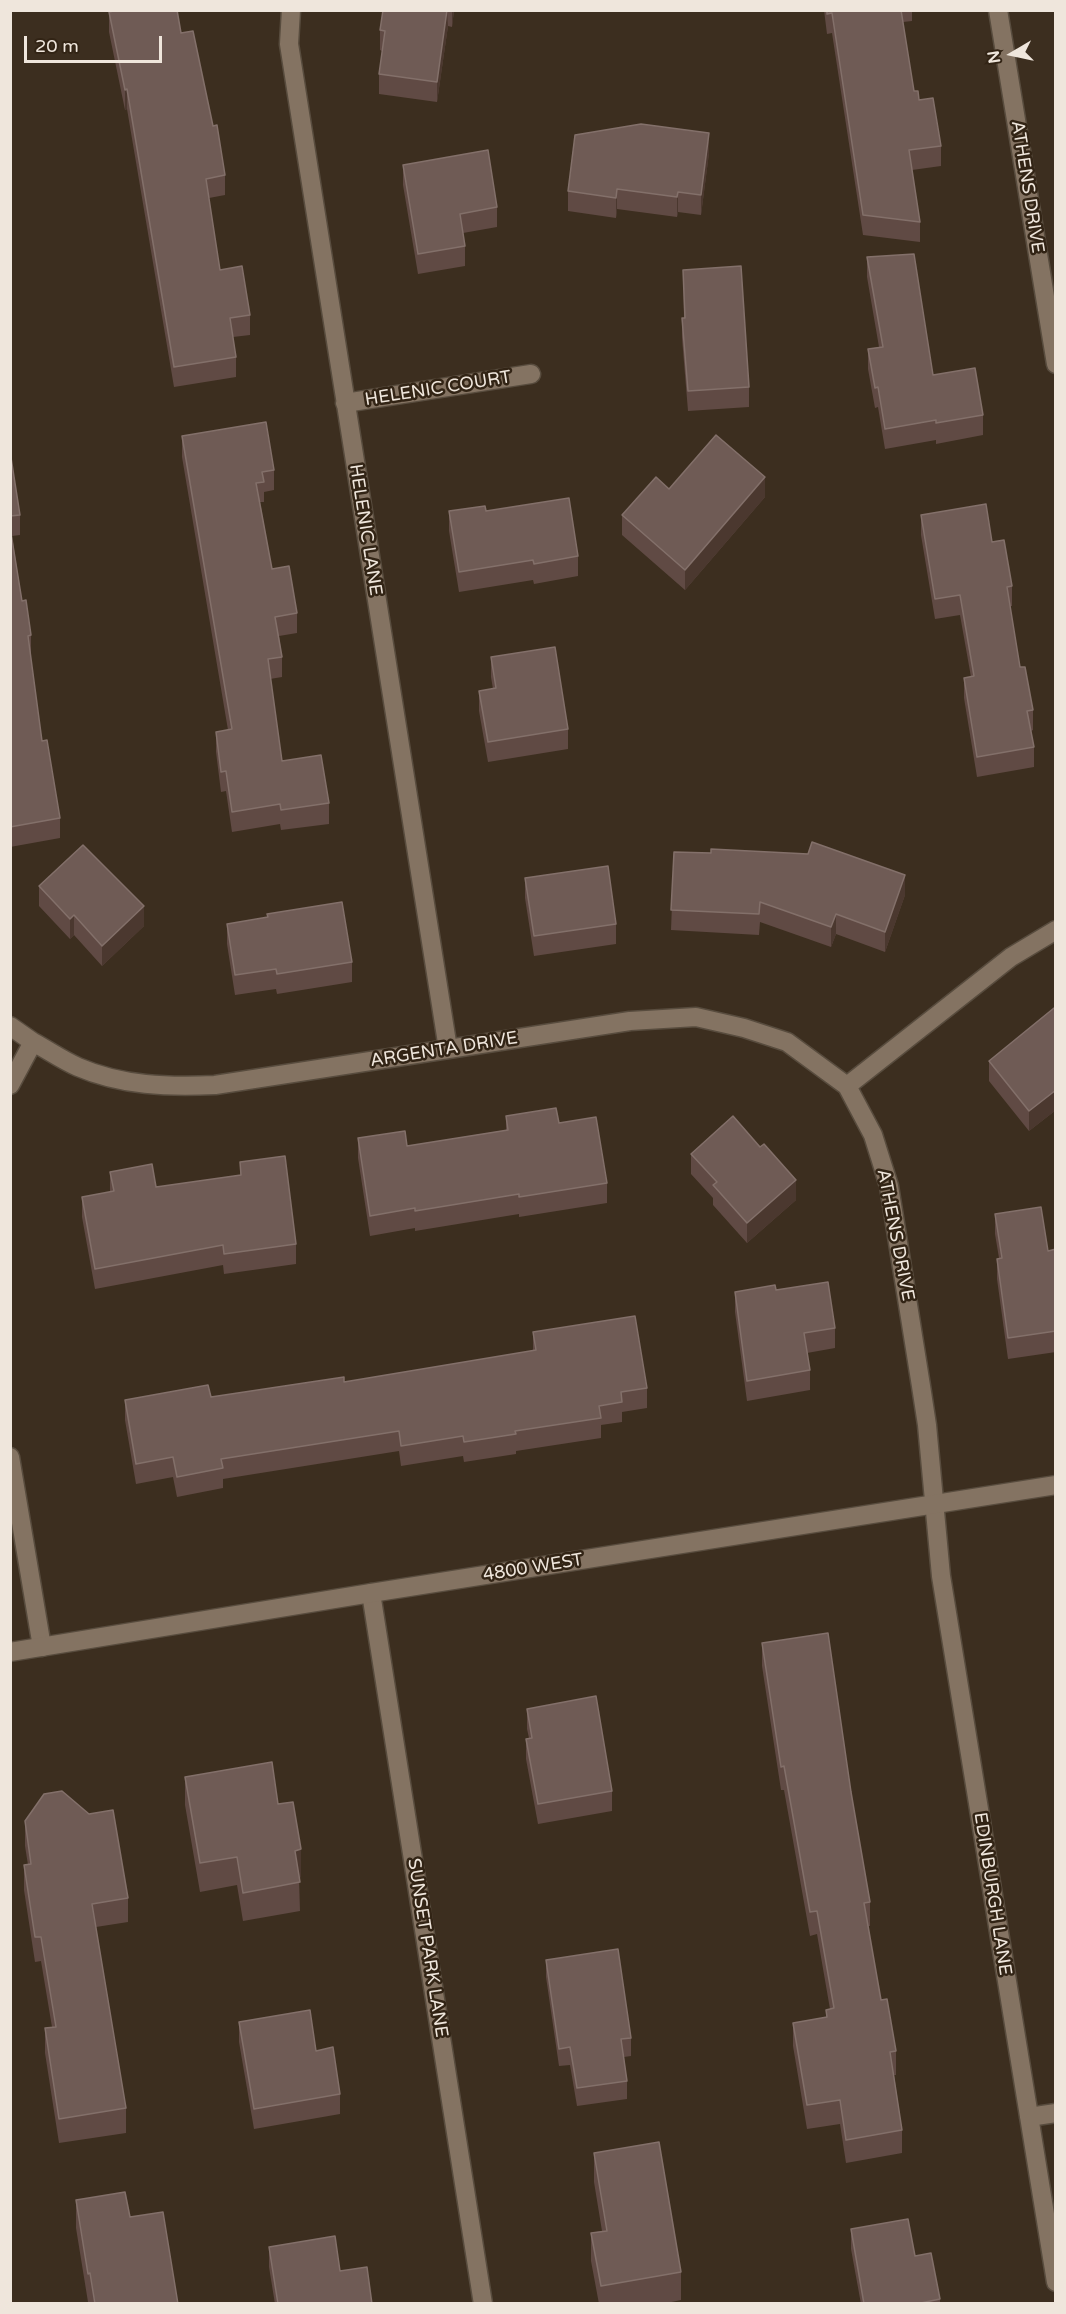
<!DOCTYPE html>
<html>
<head>
<meta charset="utf-8">
<style>
	body { margin:0 }
	#map { position:relative; width:1066px; height:2314px; overflow:hidden; background:#3c2e1f; font-family:"Varela Round",sans-serif }
	canvas { display:block }
	.frame { position:absolute; inset:0; border:12px solid #efe6dc; pointer-events:none }
	.north { position:absolute; left:982px; top:24px; width:60px; height:60px; -webkit-text-stroke:4px #322415; paint-order:stroke; rotate:261deg; font-size:16px; font-weight:700; line-height:24px; text-align:center; color:#efe6dc }
	.north::after { content:''; display:block; margin:auto; width:21px; height:27px; background:#efe6dc; clip-path:polygon(50% 0,100% 100%,50% 72%,0 100%) }
	.scale { position:absolute; left:24px; top:36px; width:138px; height:27px; box-sizing:border-box; border:3px solid #efe6dc; border-top:0; padding-left:8px; font-size:18px; line-height:21px; white-space:nowrap; color:#efe6dc; -webkit-text-stroke:4px #322415; paint-order:stroke }
</style>
</head>
<body>
<div id="map">
<canvas width="1066" height="2314"></canvas>
<div class="frame"></div>
<div class="north">N</div>
<div class="scale">20 m</div>
</div>
<script>
const context = document.querySelector('canvas').getContext('2d');
context.lineJoin = 'round';
function strokePath(path, color, width, dash) {
  context.strokeStyle = color;
  context.lineWidth = width;
  context.lineCap = dash ? 'butt' : 'round';
  context.setLineDash(dash || []);
  context.stroke(path);
}
function fillPath(path, color) {
  context.fillStyle = color;
  context.fill(path, 'evenodd');
}
function drawText(font, color, halo, rows, align = 'center') {
  context.font = font + ' "Varela Round",sans-serif';
  context.lineWidth = 5;
  context.setLineDash([]);
  context.textBaseline = 'middle';
  context.strokeStyle = halo;
  context.fillStyle = color;
  for (const [text, x, y, turn = 0] of rows) {
    context.save();
    context.translate(x, y);
    context.rotate((+turn || 0) * Math.PI / 180);
    context.textAlign = isNaN(turn) ? turn : align;
    if (halo) context.strokeText(text, 0, 0);
    context.fillText(text, 0, 0);
    context.restore();
  }
}
const street = new Path2D(`
	M 291,10 L 289,44 L 448,1049
	M 998,10 L 1056,364
	M 345,403 L 531,374
	M 10,1026 L 33,1042 L 10,1085
	M 33,1042 C 48,1050 62,1060 78,1067 C 122,1086 168,1087 215,1085 L 630,1021 L 696,1017 L 744,1028 L 787,1042 L 847,1086 L 873,1135 L 889,1186 L 921,1386 L 927,1425 L 941,1576 L 1056,2282
	M 847,1086 L 1011,957 L 1056,930
	M 10,1457 L 42,1647
	M 371,1593 L 483,2304
	M 1029,2117 L 1056,2113`);
const secondary = new Path2D(`
	M 10,1652 L 371,1593 L 1056,1485`);
const wall = new Path2D(`
	M 383,10 L 454,10 L 452,27 L 448,26 L 437,102 L 379,94 L 379,74 L 382,51 L 380,50 L 380,30 Z
	M 824,10 L 912,10 L 912,21 L 903,22 L 914,91 L 919,100 L 941,146 L 941,166 L 912,170 L 920,222 L 920,242 L 863,235 L 832,33 L 827,34 Z
	M 109,12 L 181,33 L 213,126 L 225,175 L 225,195 L 209,198 L 220,270 L 250,315 L 250,335 L 233,337 L 236,357 L 236,377 L 174,387 L 127,109 L 125,110 L 109,32 Z
	M 709,153 L 701,215 L 678,212 L 677,217 L 617,209 L 616,218 L 568,211 L 568,191 Z
	M 403,165 L 497,207 L 497,227 L 463,233 L 465,246 L 465,266 L 418,274 L 403,185 Z
	M 867,257 L 933,375 L 983,415 L 983,435 L 936,444 L 936,440 L 885,449 L 878,407 L 875,408 L 868,369 L 868,349 L 879,347 L 867,277 Z
	M 683,270 L 749,387 L 749,407 L 688,411 L 682,338 L 682,318 L 684,318 Z
	M 10,380 L 11,384 L 10,405 Z
	M 182,436 L 274,470 L 274,490 L 264,492 L 264,502 L 260,502 L 272,569 L 297,613 L 297,633 L 279,636 L 282,657 L 282,677 L 270,679 L 282,761 L 329,803 L 329,824 L 281,830 L 280,824 L 232,832 L 226,791 L 221,792 L 216,752 L 216,732 L 228,730 L 182,457 Z
	M 10,451 L 20,515 L 20,535 L 12,536 L 22,601 L 31,635 L 31,655 L 30,656 L 42,741 L 60,818 L 60,838 L 10,847 Z
	M 669,489 L 765,497 L 685,590 L 622,535 L 622,515 Z
	M 449,511 L 486,511 L 578,556 L 578,576 L 534,584 L 533,580 L 459,592 L 449,531 Z
	M 921,515 L 992,542 L 1012,586 L 1012,606 L 1010,606 L 1020,667 L 1033,710 L 1033,730 L 1031,731 L 1034,747 L 1034,767 L 977,777 L 964,698 L 964,678 L 971,677 L 960,615 L 935,619 L 921,535 Z
	M 491,657 L 568,729 L 568,749 L 488,762 L 479,711 L 479,691 L 493,689 L 491,677 Z
	M 674,852 L 905,895 L 885,952 L 836,934 L 831,947 L 760,922 L 759,935 L 671,930 Z
	M 525,878 L 616,924 L 616,944 L 534,956 L 525,898 Z
	M 39,886 L 144,926 L 102,966 L 74,935 L 70,939 L 39,906 Z
	M 227,924 L 352,962 L 352,982 L 277,994 L 276,989 L 235,995 L 227,944 Z
	M 1056,1010 L 1056,1110 L 1029,1131 L 989,1081 L 989,1061 Z
	M 506,1116 L 559,1123 L 607,1183 L 607,1203 L 519,1217 L 519,1214 L 415,1231 L 415,1228 L 370,1236 L 358,1158 L 358,1138 L 407,1146 L 506,1130 Z
	M 760,1147 L 796,1200 L 747,1243 L 713,1205 L 713,1198 L 691,1174 L 691,1154 Z
	M 240,1162 L 296,1244 L 296,1264 L 224,1274 L 223,1265 L 95,1289 L 82,1217 L 82,1197 L 110,1192 L 110,1172 L 156,1187 L 240,1175 Z
	M 995,1214 L 1048,1251 L 1056,1249 L 1056,1352 L 1008,1359 L 997,1279 L 997,1259 L 999,1258 L 995,1234 Z
	M 776,1290 L 835,1328 L 835,1348 L 807,1353 L 810,1370 L 810,1390 L 747,1401 L 735,1312 L 735,1292 Z
	M 533,1332 L 647,1388 L 647,1408 L 622,1412 L 622,1422 L 601,1425 L 601,1438 L 516,1451 L 516,1454 L 464,1462 L 463,1456 L 401,1466 L 399,1451 L 223,1479 L 223,1488 L 177,1497 L 173,1477 L 136,1484 L 125,1420 L 125,1400 L 211,1397 L 344,1382 L 533,1351 Z
	M 762,1643 L 851,1792 L 870,1902 L 870,1926 L 868,1926 L 881,2000 L 896,2051 L 896,2075 L 894,2075 L 902,2130 L 902,2153 L 846,2163 L 840,2124 L 807,2129 L 793,2046 L 793,2023 L 826,2017 L 826,2010 L 830,2009 L 817,1934 L 810,1936 L 784,1790 L 781,1790 L 762,1666 Z
	M 527,1709 L 612,1791 L 612,1811 L 538,1824 L 526,1759 L 526,1739 L 529,1738 L 527,1729 Z
	M 185,1777 L 278,1804 L 301,1877 L 299,1878 L 300,1911 L 243,1921 L 237,1885 L 200,1892 L 185,1805 Z
	M 25,1821 L 128,1898 L 128,1922 L 96,1927 L 126,2108 L 126,2133 L 59,2143 L 45,2053 L 45,2028 L 52,2027 L 41,1961 L 35,1962 L 24,1890 L 24,1865 L 28,1865 L 25,1846 Z
	M 546,1960 L 631,2038 L 631,2056 L 624,2057 L 627,2081 L 627,2099 L 577,2106 L 570,2065 L 559,2066 L 546,1977 Z
	M 239,2022 L 316,2051 L 340,2094 L 340,2114 L 254,2129 L 239,2042 Z
	M 594,2153 L 681,2272 L 681,2300 L 662,2304 L 599,2304 L 591,2261 L 591,2233 L 602,2231 L 594,2182 Z
	M 76,2200 L 130,2217 L 178,2304 L 90,2304 L 90,2302 L 88,2302 L 76,2228 Z
	M 851,2229 L 915,2256 L 940,2299 L 940,2304 L 861,2304 L 851,2249 Z
	M 269,2247 L 372,2304 L 275,2304 L 269,2267 Z`);
const shadedWall = new Path2D(`
	M 447,10 L 448,26 L 437,102 L 437,82 Z
	M 452,10 L 454,10 L 452,27 Z
	M 127,89 L 127,109 L 125,110 L 125,90 Z
	M 709,133 L 709,153 L 701,215 L 701,195 Z
	M 617,189 L 617,209 L 616,218 L 616,198 Z
	M 678,192 L 678,212 L 677,217 L 677,197 Z
	M 765,477 L 765,497 L 685,590 L 685,570 Z
	M 905,875 L 905,895 L 885,952 L 885,932 Z
	M 144,906 L 144,926 L 102,966 L 102,946 Z
	M 836,914 L 836,934 L 831,947 L 831,927 Z
	M 74,915 L 74,935 L 70,939 L 70,919 Z
	M 1056,1090 L 1056,1110 L 1029,1131 L 1029,1111 Z
	M 796,1180 L 796,1200 L 747,1243 L 747,1223 Z
	M 301,1849 L 301,1877 L 295,1879 L 295,1851 Z`);
const building = new Path2D(`
	M 118,10 L 177,10 L 181,33 L 193,31 L 213,126 L 217,125 L 225,175 L 206,179 L 220,270 L 242,266 L 250,315 L 230,318 L 236,357 L 174,367 L 127,89 L 125,90 L 109,12 Z
	M 383,10 L 447,10 L 437,82 L 379,74 L 385,31 L 380,30 Z
	M 827,10 L 901,10 L 914,91 L 918,91 L 919,100 L 933,98 L 941,146 L 909,150 L 920,222 L 863,215 L 832,13 L 827,14 Z
	M 641,124 L 709,133 L 701,195 L 678,192 L 677,197 L 617,189 L 616,198 L 568,191 L 575,135 Z
	M 488,150 L 497,207 L 460,214 L 465,246 L 418,254 L 403,165 Z
	M 914,254 L 933,375 L 975,368 L 983,415 L 936,423 L 936,420 L 885,429 L 878,387 L 875,388 L 868,349 L 883,347 L 867,257 Z
	M 741,266 L 749,387 L 688,391 L 682,318 L 685,318 L 683,270 Z
	M 266,422 L 274,470 L 262,472 L 264,482 L 256,483 L 272,569 L 289,566 L 297,613 L 275,617 L 282,657 L 268,659 L 282,761 L 321,755 L 329,803 L 281,810 L 280,804 L 232,812 L 226,771 L 221,772 L 216,732 L 232,729 L 182,436 Z
	M 716,435 L 765,477 L 685,570 L 622,515 L 656,477 L 669,489 Z
	M 10,451 L 20,515 L 10,516 Z
	M 569,498 L 578,556 L 534,564 L 533,560 L 459,572 L 449,511 L 485,506 L 486,511 Z
	M 986,504 L 992,542 L 1004,540 L 1012,586 L 1007,587 L 1020,667 L 1025,667 L 1033,710 L 1027,711 L 1034,747 L 977,757 L 964,678 L 974,676 L 960,595 L 935,599 L 921,515 Z
	M 10,527 L 22,601 L 26,600 L 31,635 L 28,636 L 42,741 L 47,740 L 60,818 L 10,827 Z
	M 555,647 L 568,729 L 488,742 L 479,691 L 496,688 L 491,657 Z
	M 812,842 L 905,875 L 885,932 L 836,914 L 831,927 L 760,902 L 759,914 L 671,910 L 674,852 L 711,853 L 711,849 L 808,854 Z
	M 83,845 L 144,906 L 102,946 L 74,915 L 70,919 L 39,886 Z
	M 608,866 L 616,924 L 534,936 L 525,878 Z
	M 342,902 L 352,962 L 277,974 L 276,969 L 235,975 L 227,924 L 268,917 L 267,914 Z
	M 1054,1008 L 1056,1010 L 1056,1090 L 1029,1111 L 989,1061 Z
	M 556,1108 L 559,1123 L 596,1117 L 607,1183 L 519,1197 L 519,1194 L 415,1211 L 415,1208 L 370,1216 L 358,1138 L 405,1131 L 407,1146 L 508,1130 L 506,1116 Z
	M 733,1116 L 760,1147 L 764,1144 L 796,1180 L 747,1223 L 713,1185 L 717,1182 L 691,1154 Z
	M 285,1156 L 296,1244 L 224,1254 L 223,1245 L 95,1269 L 82,1197 L 114,1191 L 110,1172 L 152,1164 L 156,1187 L 241,1175 L 240,1162 Z
	M 1041,1207 L 1048,1251 L 1056,1249 L 1056,1331 L 1008,1338 L 997,1259 L 1002,1258 L 995,1214 Z
	M 828,1282 L 835,1328 L 804,1333 L 810,1370 L 747,1381 L 735,1292 L 775,1285 L 776,1290 Z
	M 635,1316 L 647,1388 L 621,1392 L 622,1402 L 599,1406 L 601,1418 L 515,1431 L 516,1434 L 464,1442 L 463,1436 L 401,1446 L 399,1431 L 221,1459 L 223,1468 L 177,1477 L 173,1457 L 136,1464 L 125,1400 L 208,1385 L 211,1397 L 344,1377 L 344,1382 L 536,1350 L 533,1332 Z
	M 828,1633 L 851,1792 L 870,1902 L 864,1903 L 881,2000 L 887,1999 L 896,2051 L 890,2052 L 902,2130 L 846,2140 L 840,2100 L 807,2105 L 793,2023 L 827,2017 L 826,2010 L 834,2008 L 817,1911 L 810,1912 L 784,1766 L 781,1767 L 762,1643 Z
	M 596,1696 L 612,1791 L 538,1804 L 526,1739 L 532,1738 L 527,1709 Z
	M 272,1762 L 278,1804 L 293,1802 L 301,1849 L 295,1851 L 300,1882 L 243,1893 L 237,1857 L 200,1863 L 185,1777 Z
	M 62,1791 L 89,1814 L 113,1810 L 128,1898 L 92,1904 L 126,2108 L 59,2119 L 45,2028 L 56,2027 L 41,1937 L 35,1937 L 24,1865 L 31,1864 L 25,1821 L 44,1794 Z
	M 618,1949 L 631,2038 L 621,2039 L 627,2081 L 577,2088 L 570,2047 L 559,2049 L 546,1960 Z
	M 310,2010 L 316,2051 L 333,2047 L 340,2094 L 254,2109 L 239,2022 Z
	M 659,2142 L 681,2272 L 601,2286 L 591,2233 L 607,2231 L 594,2153 Z
	M 125,2192 L 130,2217 L 163,2212 L 178,2304 L 95,2304 L 90,2273 L 88,2274 L 76,2200 Z
	M 908,2219 L 915,2256 L 931,2253 L 940,2299 L 916,2304 L 864,2304 L 851,2229 Z
	M 335,2236 L 340,2271 L 367,2267 L 372,2304 L 278,2304 L 269,2247 Z`);
const streetNames = [
	["ATHENS DRIVE",1027,187,81],
	["HELENIC COURT",438,389,-9],
	["HELENIC LANE",365,530,81],
	["ARGENTA DRIVE",444,1050,-9],
	["ATHENS DRIVE",895,1235,79],
	["4800 WEST",533,1568,-9],
	["EDINBURGH LANE",992,1894,81],
	["SUNSET PARK LANE",427,1948,81]
];
strokePath(street, '#584c3e', 21);
strokePath(secondary, '#584c3e', 21);
strokePath(street, '#847362', 18);
strokePath(secondary, '#847362', 18);
fillPath(wall, '#604a44');
fillPath(shadedWall, '#4b382f');
fillPath(building, '#6f5b55');
strokePath(building, '#83706a', 1.5);
drawText('18px', '#efe6dc', '#322415', streetNames);
</script>
</body>
</html>
